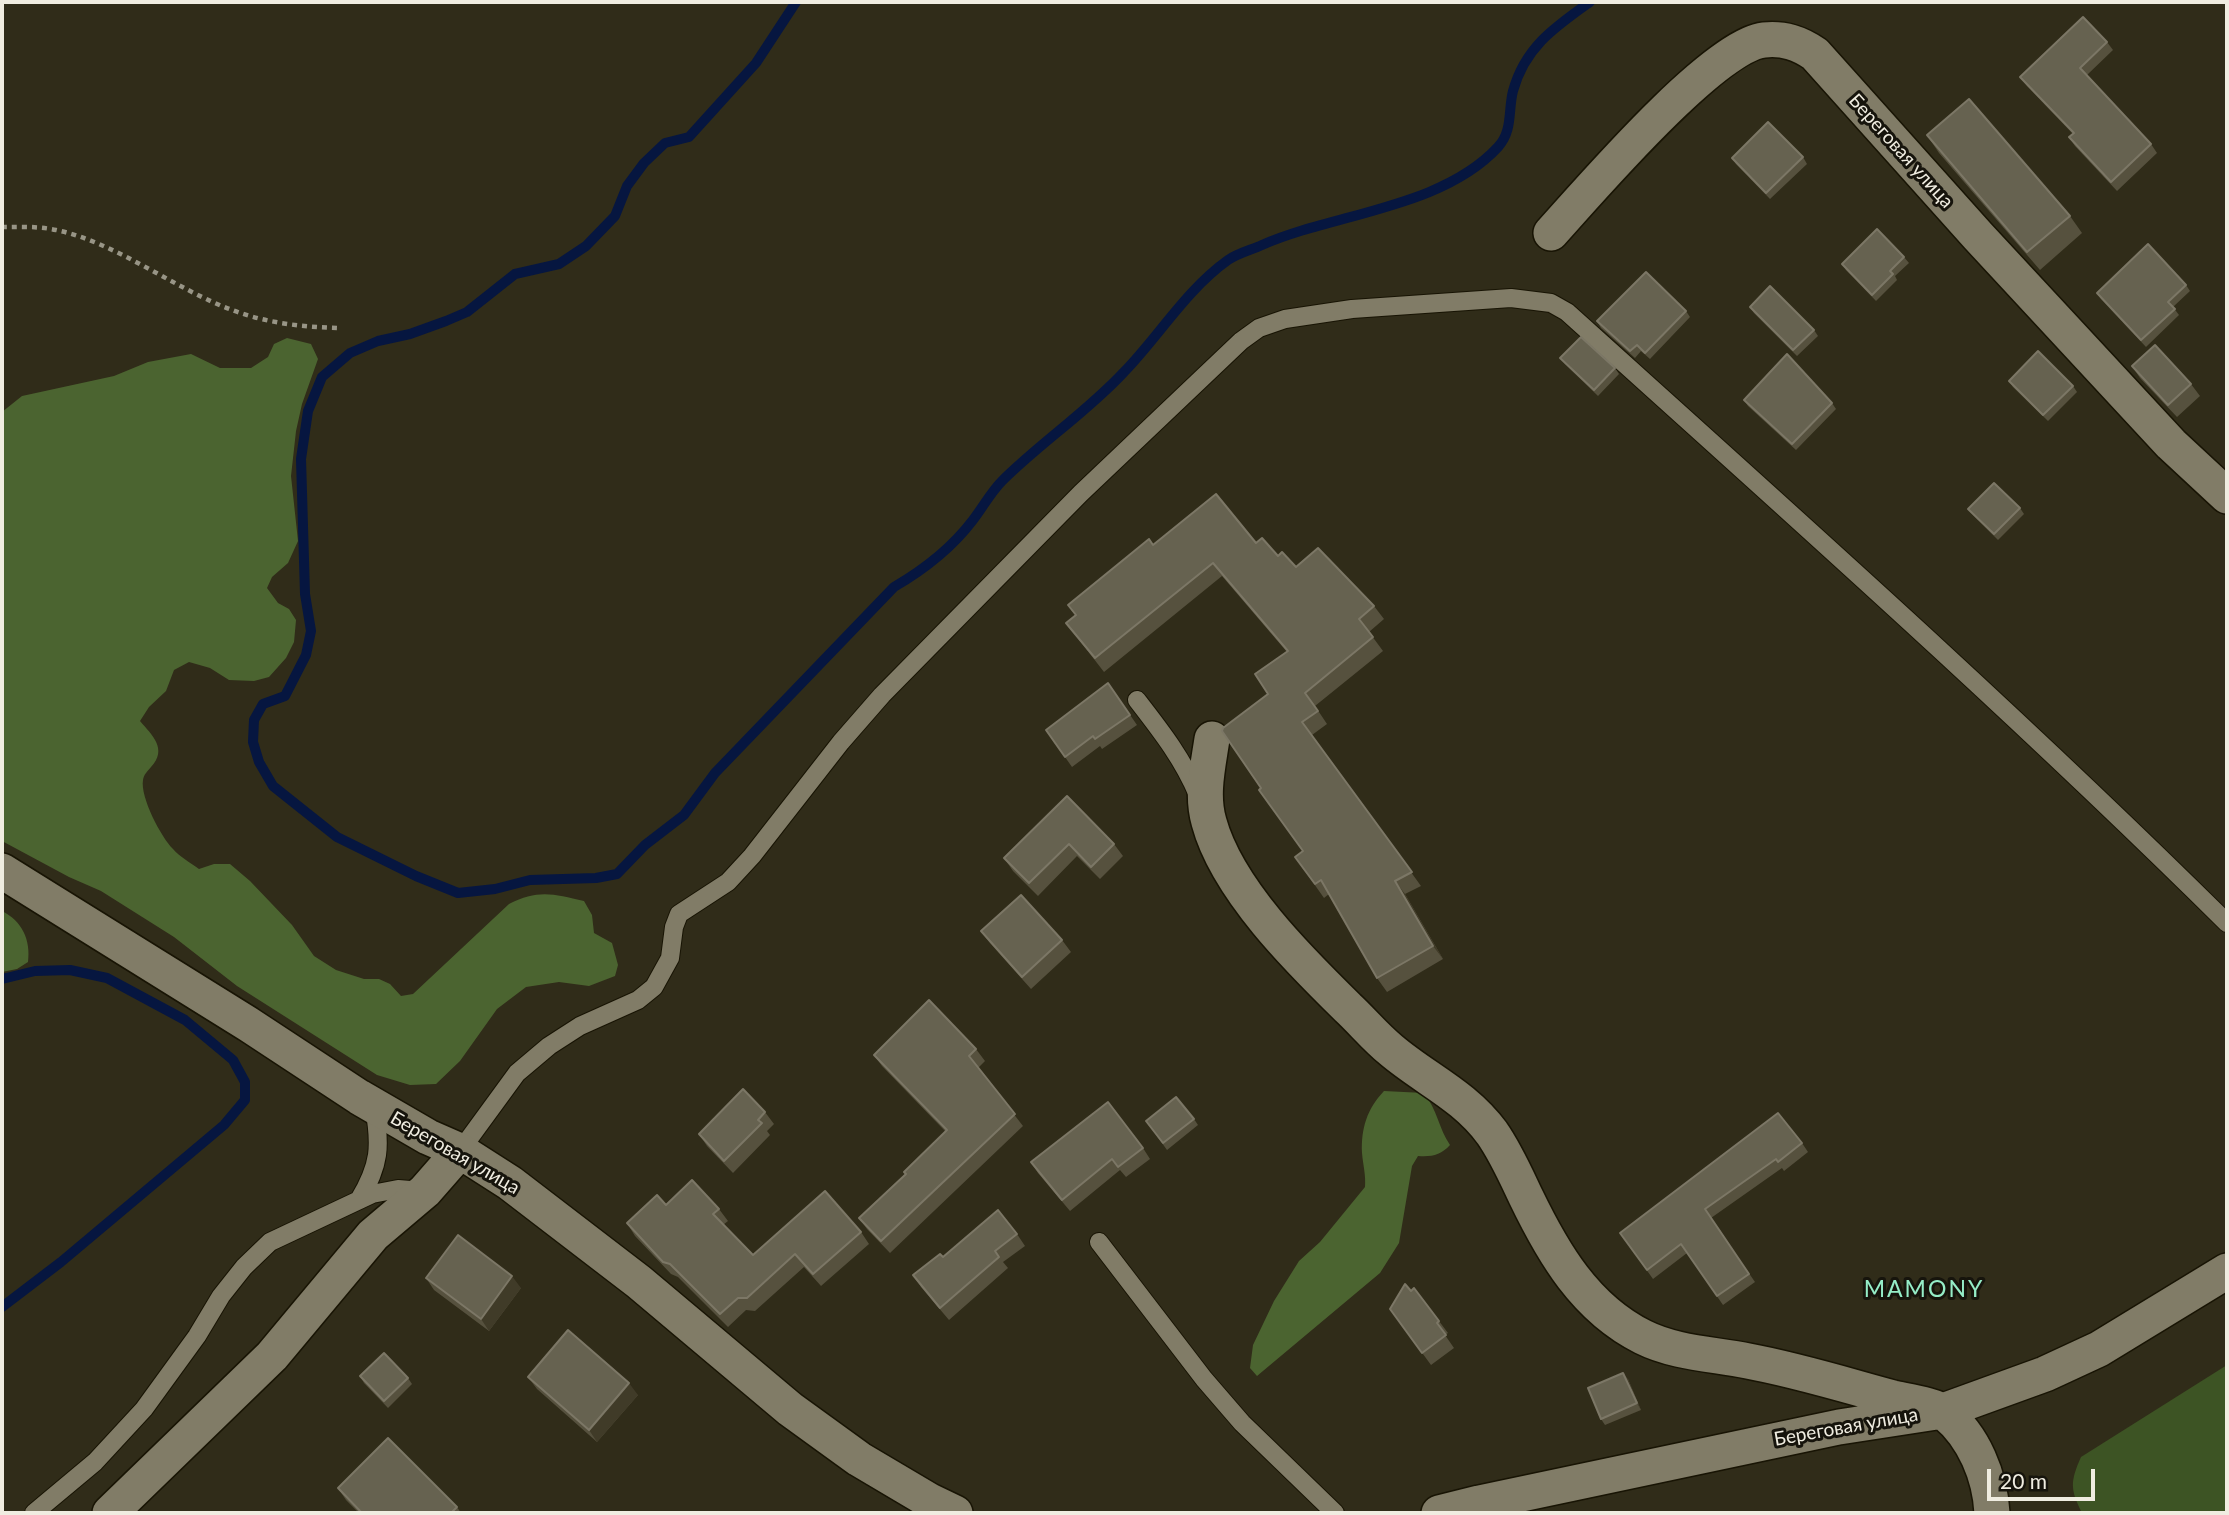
<!DOCTYPE html>
<html>
<head>
<meta charset="utf-8">
<style>
	body { margin:0 }
	#map { position:relative; width:2229px; height:1515px; overflow:hidden; background:#302c19; font-family:Lato,sans-serif }
	canvas { display:block }
	.frame { position:absolute; inset:0; border:4px solid #f0ede1; pointer-events:none }
	.scale { position:absolute; left:1987px; top:1469px; width:108px; height:32px; box-sizing:border-box; border:4px solid #f0ede1; border-top:0; padding-left:9px; font-size:21px; line-height:24px; white-space:nowrap; color:#f0ede1; -webkit-text-stroke:5px #16140c; paint-order:stroke }
</style>
</head>
<body>
<div id="map">
<canvas width="2229" height="1515"></canvas>
<div class="frame"></div>
<div class="scale">20 m</div>
</div>
<script>
const context = document.querySelector('canvas').getContext('2d');
context.lineJoin = 'round';
function fillPath(path, color) {
  context.fillStyle = color;
  context.fill(path, 'evenodd');
}
function strokePath(path, color, width, dash) {
  context.strokeStyle = color;
  context.lineWidth = width;
  context.lineCap = dash ? 'butt' : 'round';
  context.setLineDash(dash || []);
  context.stroke(path);
}
function drawText(font, color, halo, rows, align = 'center') {
  context.font = font + ' Lato,sans-serif';
  context.lineWidth = 6;
  context.setLineDash([]);
  context.textBaseline = 'middle';
  context.strokeStyle = halo;
  context.fillStyle = color;
  for (const [text, x, y, turn = 0] of rows) {
    context.save();
    context.translate(x, y);
    context.rotate((+turn || 0) * Math.PI / 180);
    context.textAlign = isNaN(turn) ? turn : align;
    if (halo) context.strokeText(text, 0, 0);
    context.fillText(text, 0, 0);
    context.restore();
  }
}
const green = new Path2D(`
	M 2227,1365 L 2227,1513 L 2082,1513 C 2070,1489 2070,1482 2081,1457 Z`);
const forest = new Path2D(`
	M 287,338 L 311,344 L 318,359 L 302,404 L 296,431 L 291,476 L 298,541 L 288,563 L 272,577 L 267,588 L 278,603 L 289,609 L 296,620 L 294,642 L 286,658 L 269,677 L 254,681 L 229,680 L 210,668 L 189,662 L 174,670 L 166,691 L 149,707 L 140,721 C 152,735 168,749 151,767 C 147,772 144,774 143,780 C 140,797 161,837 173,849 C 180,857 191,863 199,869 L 214,864 L 230,864 L 250,881 L 292,925 L 314,956 L 336,970 L 364,979 L 379,979 L 390,984 L 401,996 L 413,994 L 509,904 C 538,889 554,894 584,901 L 592,915 L 594,933 L 612,943 L 618,965 L 615,976 L 589,986 L 559,982 L 526,987 L 497,1009 L 460,1061 L 436,1084 L 410,1085 L 377,1075 L 237,986 L 174,937 L 101,891 L 69,877 L 2,841 L 2,412 L 22,396 L 114,376 L 148,362 L 191,354 L 220,368 L 251,368 L 268,357 L 274,344 Z
	M 2,911 C 22,921 31,940 28,962 L 17,969 L 2,972 Z
	M 1384,1091 L 1424,1093 C 1437,1109 1439,1129 1450,1145 C 1441,1155 1432,1157 1418,1156 L 1412,1166 L 1399,1243 L 1380,1273 L 1257,1376 L 1250,1368 L 1253,1345 L 1274,1301 L 1299,1261 L 1320,1242 L 1365,1187 C 1366,1175 1363,1165 1362,1153 C 1361,1128 1367,1109 1384,1091 Z`);
const stream = new Path2D(`
	M 796,2 L 756,63 L 689,137 L 665,143 L 644,163 L 627,186 L 615,216 L 586,246 L 559,264 L 515,274 L 467,312 L 446,321 L 410,334 L 378,341 L 350,353 L 322,377 L 308,411 L 301,459 L 305,594 L 311,631 L 306,655 L 285,696 L 263,704 L 254,720 L 253,742 L 259,762 L 273,786 L 337,837 L 416,876 L 458,893 L 495,889 L 530,880 L 596,878 L 617,874 L 645,845 L 684,815 L 715,773 L 894,587 C 925,569 951,549 973,520 C 983,507 991,492 1002,481 C 1040,443 1087,412 1124,372 C 1159,336 1186,290 1228,260 C 1238,253 1251,250 1262,245 C 1335,213 1442,208 1498,147 C 1513,131 1508,110 1513,91 C 1525,47 1555,27 1590,2
	M 2,979 L 35,971 L 70,970 L 107,978 L 185,1020 L 233,1060 L 245,1082 L 245,1100 L 224,1125 L 61,1262 L 2,1307`);
const path = new Path2D(`
	M 2,227 C 19,227 38,226 56,230 C 115,242 175,289 232,310 C 266,323 302,327 338,328`);
const service = new Path2D(`
	M 1137,700 C 1161,731 1183,759 1198,795
	M 460,1151 L 517,1073 L 549,1046 L 580,1026 L 638,1000 L 654,987 L 670,958 L 674,927 L 679,914 L 728,882 L 752,856 L 841,742 L 882,695 L 1081,493 L 1241,341 L 1259,328 L 1285,319 L 1352,309 L 1511,298 L 1551,303 L 1567,312 C 1790,513 2014,712 2227,923
	M 359,1200 C 380,1165 381,1146 374,1107
	M 1099,1242 L 1204,1379 L 1242,1423 L 1335,1513
	M 34,1513 L 95,1462 L 144,1409 L 197,1336 L 221,1296 L 244,1267 L 270,1242 L 372,1194 L 398,1189 L 422,1191`);
const minor = new Path2D(`
	M 1551,233 C 1589,191 1714,45 1764,40 C 1784,38 1799,43 1815,54 L 1978,236 L 2171,444 L 2227,496
	M 1212,739 C 1208,766 1201,795 1209,822 C 1227,889 1299,960 1348,1008 C 1363,1022 1375,1037 1391,1050 C 1425,1079 1464,1095 1492,1133 C 1506,1153 1516,1176 1526,1197 C 1553,1253 1585,1308 1643,1337 C 1675,1353 1713,1354 1748,1361 C 1797,1370 1845,1385 1893,1398 C 1906,1401 1936,1405 1945,1413 C 1974,1437 1990,1476 1992,1513
	M 2,871 L 248,1024 L 359,1097 L 428,1137 L 460,1151 L 510,1183 L 639,1282 L 790,1409 L 859,1459 L 930,1501 L 955,1513
	M 110,1513 L 272,1356 L 373,1235 L 425,1191 L 460,1151
	M 1439,1513 L 1479,1503 L 1839,1427 L 1943,1411 L 2045,1374 L 2099,1349 L 2227,1271`);
const wall = new Path2D(`
	M 2107,42 L 2113,50 L 2087,75 L 2151,144 L 2157,153 L 2117,191 L 2075,146 L 2069,137 L 2073,134 L 2027,86 L 2020,77 Z
	M 1927,135 L 2070,216 L 2082,233 L 2040,270 L 1939,153 Z
	M 1803,157 L 1807,164 L 1770,199 L 1736,164 L 1732,158 Z
	M 1904,257 L 1909,263 L 1895,276 L 1897,280 L 1876,301 L 1846,270 L 1842,264 Z
	M 2186,285 L 2190,291 L 2173,307 L 2179,315 L 2146,347 L 2101,299 L 2097,293 Z
	M 1750,307 L 1814,330 L 1818,336 L 1797,356 L 1754,313 Z
	M 1686,311 L 1690,317 L 1650,359 L 1641,351 L 1635,358 L 1601,328 L 1597,321 Z
	M 1560,358 L 1615,368 L 1619,374 L 1598,396 L 1565,364 Z
	M 2132,366 L 2191,384 L 2200,396 L 2177,417 L 2140,378 Z
	M 2009,381 L 2073,386 L 2077,392 L 2048,421 L 2013,387 Z
	M 1744,400 L 1832,403 L 1836,409 L 1796,450 L 1748,406 Z
	M 2020,508 L 2024,514 L 1998,540 L 1973,515 L 1968,509 Z
	M 1256,543 L 1296,567 L 1374,606 L 1384,619 L 1369,632 L 1383,651 L 1315,706 L 1327,724 L 1312,735 L 1421,886 L 1405,894 L 1443,959 L 1387,992 L 1377,978 L 1329,894 L 1324,898 L 1295,857 L 1303,851 L 1261,788 L 1268,694 L 1287,652 L 1222,576 L 1104,672 L 1066,623 L 1075,615 L 1068,605 L 1153,545 Z
	M 1108,683 L 1137,725 L 1102,749 L 1100,746 L 1072,767 L 1046,730 Z
	M 1067,796 L 1114,844 L 1123,856 L 1100,879 L 1077,856 L 1038,896 L 1013,871 L 1004,858 Z
	M 981,931 L 1062,940 L 1071,952 L 1031,989 L 990,943 Z
	M 976,1049 L 985,1061 L 978,1068 L 1023,1126 L 890,1253 L 867,1229 L 859,1218 L 906,1175 L 946,1132 L 882,1066 L 874,1055 Z
	M 765,1112 L 774,1124 L 767,1131 L 770,1135 L 733,1173 L 707,1146 L 699,1134 Z
	M 1194,1119 L 1198,1125 L 1167,1150 L 1146,1121 Z
	M 1802,1143 L 1808,1152 L 1784,1171 L 1782,1168 L 1711,1218 L 1755,1282 L 1723,1305 L 1687,1253 L 1653,1279 L 1620,1233 Z
	M 1143,1148 L 1150,1159 L 1126,1177 L 1120,1170 L 1070,1211 L 1038,1173 L 1031,1162 Z
	M 666,1205 L 719,1209 L 728,1221 L 723,1225 L 753,1255 L 861,1232 L 869,1244 L 821,1286 L 804,1267 L 755,1311 L 746,1310 L 728,1327 L 678,1277 L 671,1274 L 635,1236 L 627,1223 Z
	M 1017,1234 L 1025,1246 L 1003,1262 L 1008,1268 L 949,1320 L 921,1287 L 913,1275 L 943,1257 Z
	M 426,1278 L 521,1288 L 489,1331 L 434,1290 Z
	M 1411,1291 L 1439,1321 L 1448,1333 L 1445,1335 L 1454,1348 L 1431,1365 L 1390,1309 Z
	M 360,1376 L 408,1378 L 412,1384 L 388,1408 L 364,1383 Z
	M 528,1377 L 638,1395 L 597,1442 L 537,1389 Z
	M 1628,1379 L 1641,1410 L 1605,1425 L 1601,1419 Z
	M 338,1488 L 457,1507 L 461,1513 L 359,1513 L 346,1500 Z`);
const shadedWall = new Path2D(`
	M 1395,881 L 1405,894 L 1443,959 L 1433,946 Z
	M 512,1276 L 521,1288 L 489,1331 L 481,1319 Z
	M 1623,1373 L 1628,1379 L 1641,1410 L 1637,1403 Z
	M 629,1383 L 638,1395 L 597,1442 L 589,1430 Z`);
const building = new Path2D(`
	M 2083,17 L 2107,42 L 2080,68 L 2151,144 L 2111,182 L 2069,137 L 2074,133 L 2020,77 Z
	M 1969,99 L 2070,216 L 2027,252 L 1927,135 Z
	M 1768,122 L 1803,157 L 1766,193 L 1732,158 Z
	M 1877,229 L 1904,257 L 1890,271 L 1893,274 L 1872,295 L 1842,264 Z
	M 2148,244 L 2186,285 L 2168,302 L 2175,309 L 2141,340 L 2097,293 Z
	M 1646,272 L 1686,311 L 1645,353 L 1637,345 L 1630,351 L 1597,321 Z
	M 1770,286 L 1814,330 L 1793,350 L 1750,307 Z
	M 1581,337 L 1615,368 L 1594,390 L 1560,358 Z
	M 2155,345 L 2191,384 L 2168,405 L 2132,366 Z
	M 2038,351 L 2073,386 L 2043,415 L 2009,381 Z
	M 1787,354 L 1832,403 L 1792,444 L 1744,400 Z
	M 1994,483 L 2020,508 L 1994,534 L 1968,509 Z
	M 1216,494 L 1256,543 L 1262,538 L 1278,556 L 1282,552 L 1296,567 L 1318,548 L 1374,606 L 1359,619 L 1373,637 L 1305,693 L 1318,711 L 1302,722 L 1412,872 L 1395,881 L 1433,946 L 1377,978 L 1321,880 L 1315,884 L 1295,857 L 1303,851 L 1259,790 L 1261,788 L 1222,731 L 1223,728 L 1268,694 L 1255,674 L 1288,651 L 1213,563 L 1095,658 L 1066,623 L 1076,615 L 1068,605 L 1149,539 L 1153,545 Z
	M 1108,683 L 1130,715 L 1095,739 L 1093,736 L 1065,757 L 1046,730 Z
	M 1067,796 L 1114,844 L 1091,867 L 1069,844 L 1029,883 L 1004,858 Z
	M 1021,895 L 1062,940 L 1022,977 L 981,931 Z
	M 929,1000 L 976,1049 L 969,1056 L 1015,1114 L 881,1241 L 859,1218 L 906,1174 L 904,1172 L 947,1130 L 874,1055 Z
	M 743,1089 L 765,1112 L 758,1120 L 762,1123 L 724,1161 L 699,1134 Z
	M 1176,1097 L 1194,1119 L 1163,1143 L 1146,1121 Z
	M 1108,1102 L 1143,1148 L 1118,1167 L 1112,1159 L 1062,1200 L 1031,1162 Z
	M 1778,1113 L 1802,1143 L 1778,1162 L 1776,1159 L 1705,1209 L 1749,1274 L 1717,1296 L 1681,1244 L 1647,1270 L 1620,1233 Z
	M 692,1180 L 719,1209 L 713,1214 L 753,1255 L 825,1191 L 861,1232 L 813,1274 L 795,1254 L 747,1298 L 738,1298 L 720,1314 L 670,1264 L 663,1262 L 627,1223 L 657,1195 L 666,1205 Z
	M 998,1210 L 1017,1234 L 995,1251 L 999,1257 L 940,1308 L 913,1275 L 940,1254 L 943,1257 Z
	M 458,1235 L 512,1276 L 481,1319 L 426,1278 Z
	M 1405,1284 L 1411,1291 L 1414,1288 L 1439,1321 L 1437,1323 L 1446,1335 L 1422,1353 L 1390,1309 Z
	M 568,1330 L 629,1383 L 589,1430 L 528,1377 Z
	M 384,1353 L 408,1378 L 384,1401 L 360,1376 Z
	M 1623,1373 L 1637,1403 L 1601,1419 L 1588,1388 Z
	M 388,1438 L 457,1507 L 451,1513 L 362,1513 L 338,1488 Z`);
const streetNames = [
	["Береговая улица",1901,151,48],
	["Береговая улица",455,1153,30],
	["Береговая улица",1846,1427,-10]
];
const quarterNames = [
	["MAMONY",1924,1290]
];
fillPath(green, '#3d5424');
fillPath(forest, '#4b6430');
strokePath(stream, '#061640', 10);
strokePath(service, '#181404', 20);
strokePath(minor, '#181404', 38);
strokePath(path, '#989586', 4.5, [5, 5]);
strokePath(service, '#817c67', 18);
strokePath(minor, '#817c67', 35);
fillPath(wall, '#56513e');
fillPath(shadedWall, '#403b28');
fillPath(building, '#666250');
strokePath(building, '#7c7766', 2);
drawText('19px', '#f0ede1', '#16140c', streetNames);
context.letterSpacing = '2px';
drawText('23px', '#95edc7', '#16140c', quarterNames);
context.letterSpacing = '0px';
</script>
</body>
</html>
